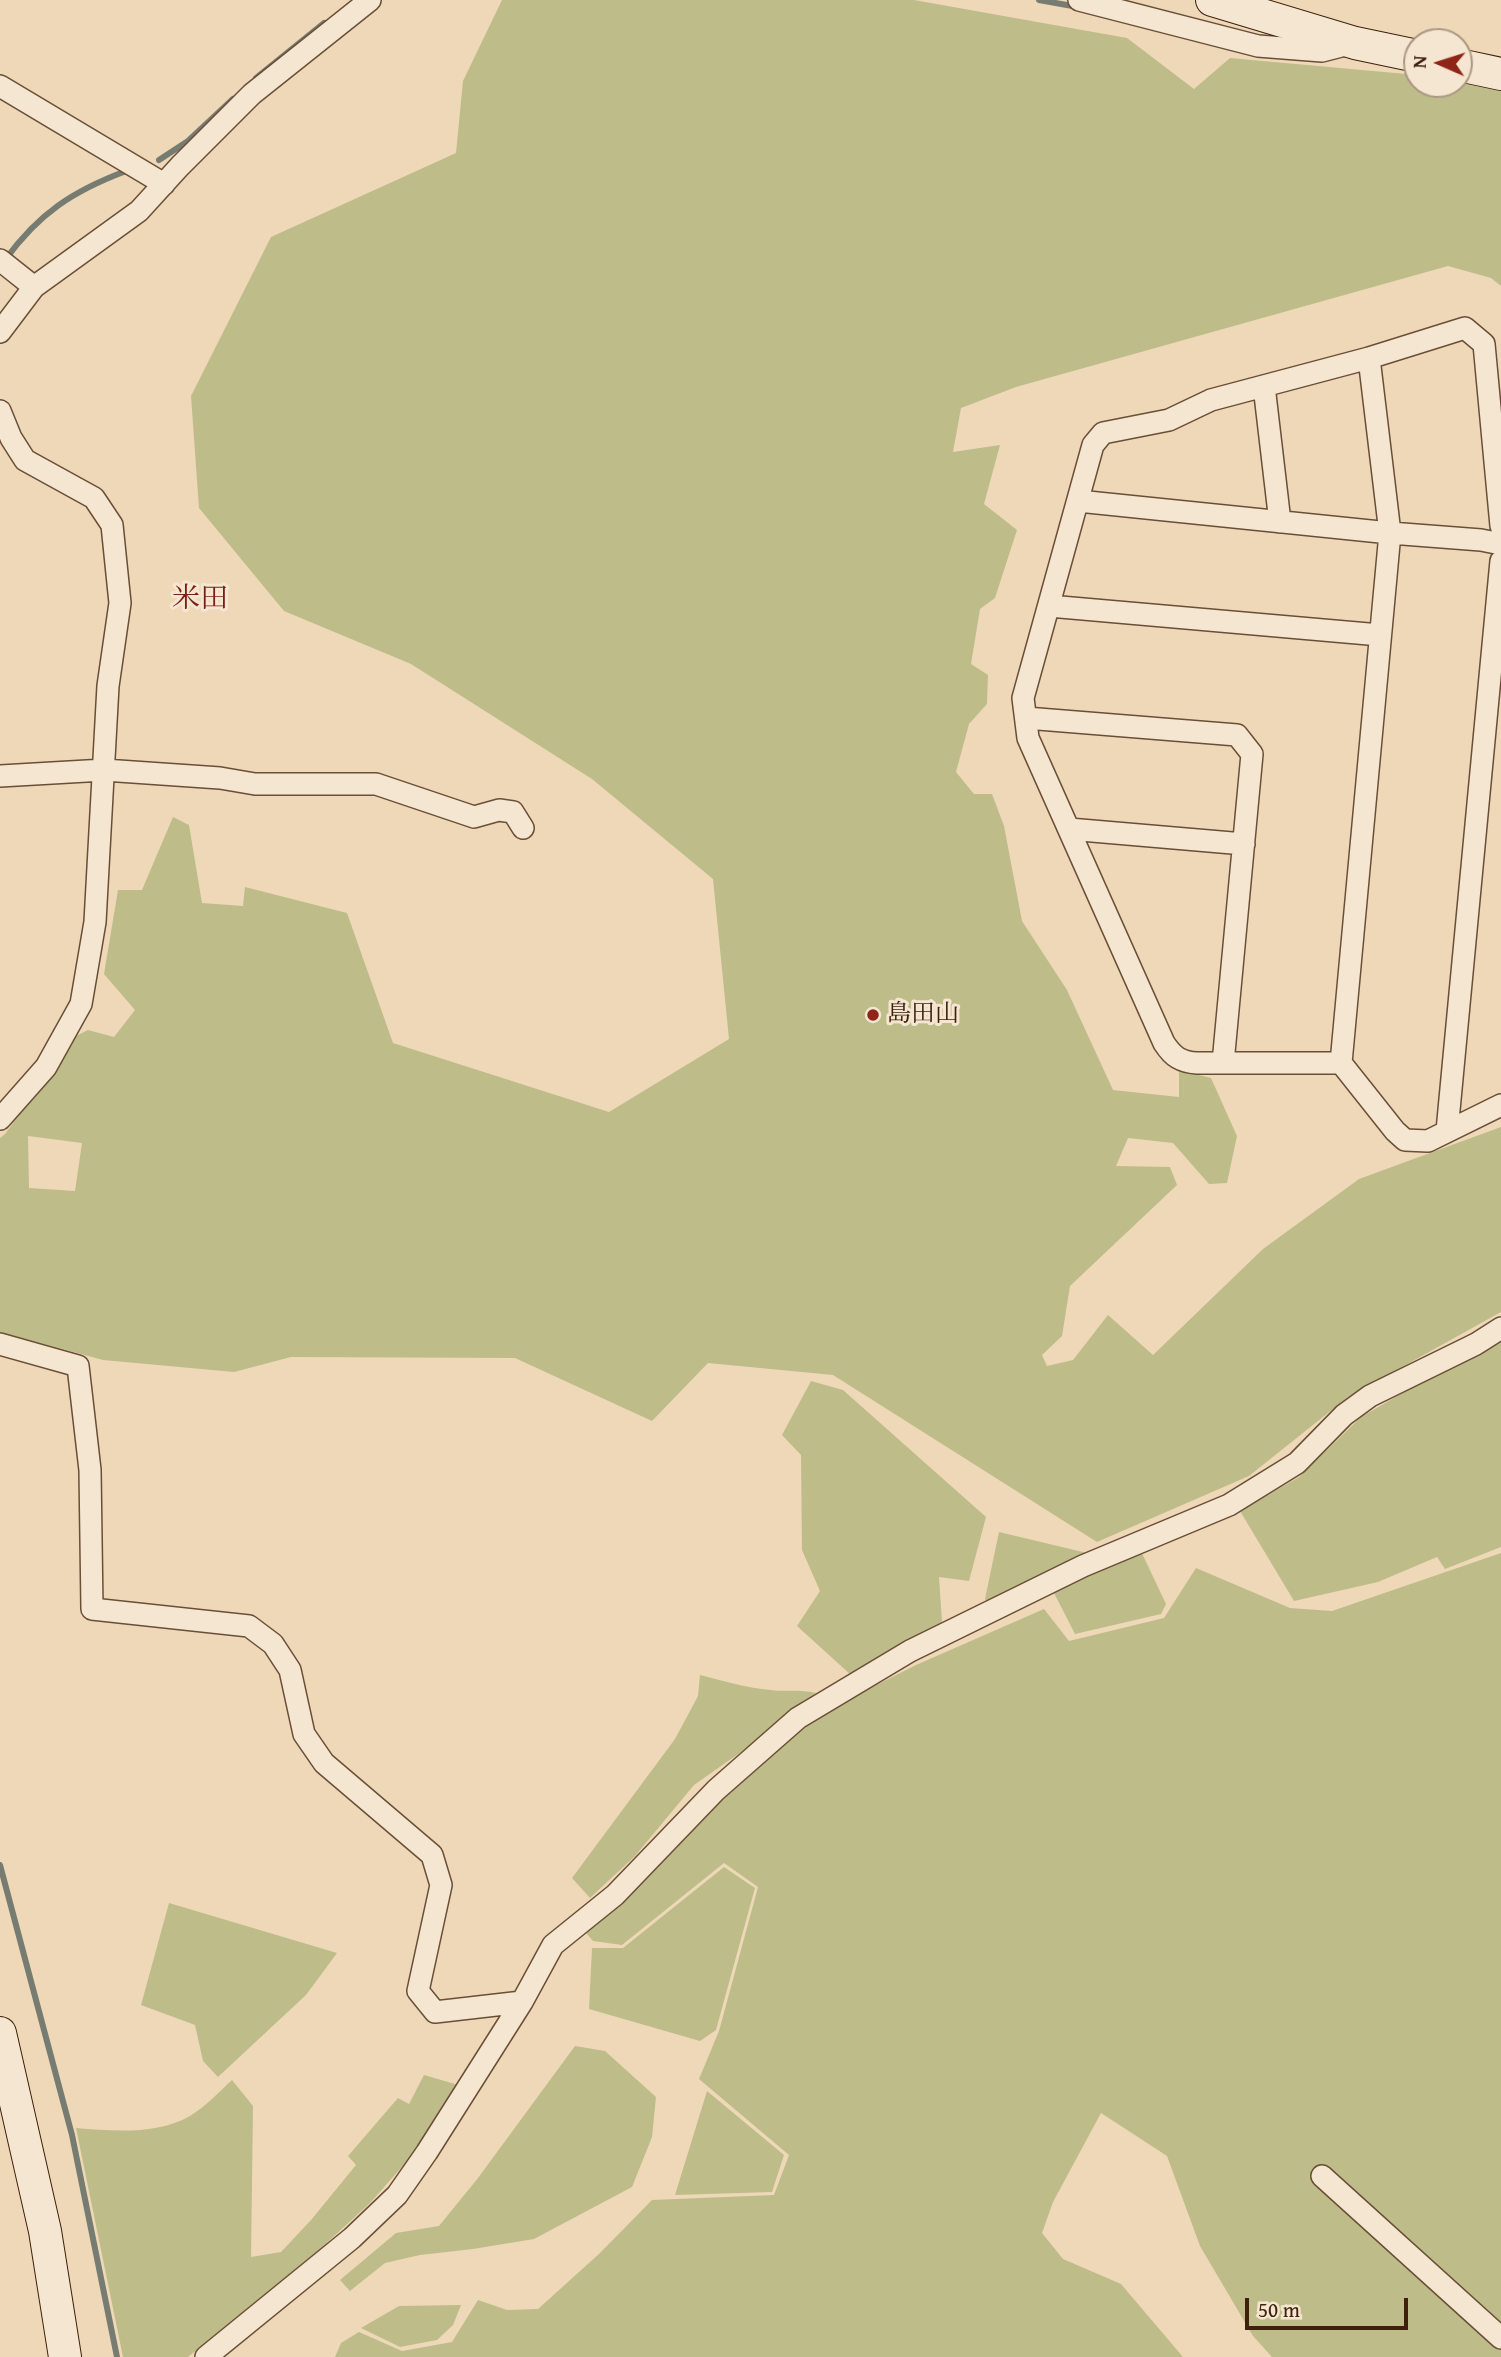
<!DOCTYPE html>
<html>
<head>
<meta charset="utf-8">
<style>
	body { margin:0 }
	#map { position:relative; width:1501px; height:2357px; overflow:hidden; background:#eed8b7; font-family:"Gentium Book Plus",serif }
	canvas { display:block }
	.north { position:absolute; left:1403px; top:28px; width:70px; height:70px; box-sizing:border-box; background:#f4e6d0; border:2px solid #ab9782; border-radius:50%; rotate:273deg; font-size:19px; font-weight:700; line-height:28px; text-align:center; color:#3e200c }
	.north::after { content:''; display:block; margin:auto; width:24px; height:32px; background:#8f2418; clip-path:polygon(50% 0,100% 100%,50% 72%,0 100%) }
	.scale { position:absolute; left:1245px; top:2298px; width:163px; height:32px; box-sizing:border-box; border:4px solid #3e200c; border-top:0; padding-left:9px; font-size:21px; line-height:24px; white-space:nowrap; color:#3e200c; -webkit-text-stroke:5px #f4e6d0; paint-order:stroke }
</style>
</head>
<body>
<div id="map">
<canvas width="1501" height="2357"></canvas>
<div class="north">N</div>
<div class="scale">50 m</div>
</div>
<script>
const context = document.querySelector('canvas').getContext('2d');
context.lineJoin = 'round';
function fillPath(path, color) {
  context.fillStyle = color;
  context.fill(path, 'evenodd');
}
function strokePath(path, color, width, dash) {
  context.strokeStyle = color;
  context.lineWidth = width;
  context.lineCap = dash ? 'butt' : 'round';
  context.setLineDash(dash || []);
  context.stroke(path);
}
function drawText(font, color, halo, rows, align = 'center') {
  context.font = font + ' "Gentium Book Plus","Noto Serif JP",serif';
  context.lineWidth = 6;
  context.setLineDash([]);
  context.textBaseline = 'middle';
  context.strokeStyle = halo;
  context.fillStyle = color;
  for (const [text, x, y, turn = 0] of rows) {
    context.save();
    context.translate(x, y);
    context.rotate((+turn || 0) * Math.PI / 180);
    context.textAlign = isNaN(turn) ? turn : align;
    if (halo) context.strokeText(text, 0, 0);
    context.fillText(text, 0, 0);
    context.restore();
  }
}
const green = new Path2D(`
	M 502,0 L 914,0 L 1127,38 L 1194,89 L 1230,58 L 1417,75 L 1417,84 L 1459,84 L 1459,79 L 1501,86 L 1501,286 L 1491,278 L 1448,266 L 1016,387 L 961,408 L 953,452 L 1000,445 L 984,504 L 1017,530 L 995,598 L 980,609 L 971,664 L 988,675 L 987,704 L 969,724 L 956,772 L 974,794 L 992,794 L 1004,826 L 1022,921 L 1067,990 L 1113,1090 L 1179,1097 L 1179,1070 L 1211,1078 L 1237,1136 L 1227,1183 L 1209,1184 L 1173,1143 L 1128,1138 L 1116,1166 L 1170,1167 L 1177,1185 L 1070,1286 L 1062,1336 L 1042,1355 L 1047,1366 L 1073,1360 L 1108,1315 L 1153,1355 L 1263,1249 L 1359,1179 L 1501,1127 L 1501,1312 L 1348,1397 L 1249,1476 L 1097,1542 L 833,1375 L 708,1363 L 652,1421 L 515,1358 L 291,1357 L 234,1372 L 103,1360 L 0,1332 L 0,1138 L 5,1134 L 76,1036 L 88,1030 L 114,1037 L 135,1010 L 104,974 L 118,890 L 142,890 L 173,817 L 189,825 L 202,903 L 243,906 L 245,887 L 347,913 L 393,1043 L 609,1112 L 729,1039 L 713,879 L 592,779 L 411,664 L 284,611 L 199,508 L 191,396 L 271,237 L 456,153 L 463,81 ZM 28,1136 L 82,1143 L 75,1191 L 29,1188 Z
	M 1501,1336 L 1501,1547 L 1445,1569 L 1437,1557 L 1378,1582 L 1294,1601 L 1240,1511 L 1299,1477 L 1361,1417 Z
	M 811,1381 L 843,1390 L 986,1517 L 969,1581 L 939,1577 L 942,1622 L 851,1675 L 797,1626 L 820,1591 L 802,1550 L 801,1455 L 782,1435 Z
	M 999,1532 L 1087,1553 L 988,1603 L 985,1599 Z
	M 1140,1549 L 1166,1604 L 1161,1614 L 1075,1634 L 1053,1591 Z
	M 1501,1553 L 1501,2357 L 1272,2357 L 1253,2336 L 1200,2246 L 1167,2156 L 1101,2113 L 1053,2202 L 1042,2233 L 1063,2259 L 1121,2284 L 1183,2357 L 335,2357 L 341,2343 L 359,2332 L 402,2351 L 452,2342 L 478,2300 L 507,2310 L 538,2309 L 600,2253 L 652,2200 L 774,2195 L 789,2155 L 699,2079 L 719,2031 L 758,1887 L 724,1863 L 622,1945 L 593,1941 L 582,1928 L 703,1810 L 799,1724 L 916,1665 L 1044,1609 L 1069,1641 L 1164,1618 L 1196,1568 L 1290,1608 L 1332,1611 Z
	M 700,1675 C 723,1681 747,1688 771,1690 C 787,1692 800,1689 816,1693 L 741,1752 L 694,1785 L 635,1856 L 590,1898 L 572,1878 L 675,1739 L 698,1696 Z
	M 724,1867 L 755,1888 L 716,2030 L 700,2041 L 589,2009 L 592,1948 L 623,1948 Z
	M 169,1903 L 337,1953 L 306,1995 L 218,2077 L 203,2061 L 195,2025 L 141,2005 Z
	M 575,2046 L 605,2051 L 656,2097 L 652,2137 L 632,2187 L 534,2239 L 473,2249 L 420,2255 L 385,2263 L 350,2291 L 340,2280 L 396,2233 L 439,2226 L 478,2178 Z
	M 424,2075 L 462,2086 L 424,2142 L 370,2203 L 296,2271 L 188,2357 L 123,2357 L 76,2128 C 113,2131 157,2135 190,2116 C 205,2107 219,2092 232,2080 L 253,2106 L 251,2257 L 281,2252 L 311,2220 L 356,2165 L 348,2156 L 398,2098 L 409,2104 Z
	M 707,2091 L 784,2155 L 772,2192 L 675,2195 Z
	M 461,2305 L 453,2325 L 437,2340 L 400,2347 L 361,2328 L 399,2306 Z`);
const stream = new Path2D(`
	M 1039,0 L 1078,7
	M 256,78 L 324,23
	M 159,160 L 188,141 L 233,99
	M 5,260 C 39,213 73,191 126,171
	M 0,1865 L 72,2135 L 117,2357`);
const street = new Path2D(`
	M 1079,0 L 1258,46 L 1322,51 L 1353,43
	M 0,86 L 164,184
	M 0,260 L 34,287
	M 0,332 L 34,287 L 139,211 L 180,166 L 252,94 L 370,0
	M 1369,358 L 1390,533 L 1341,1063 L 1395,1131 L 1405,1140 L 1428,1141 L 1501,1105
	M 1264,386 L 1280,522
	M 0,411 L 11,438 L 25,460 L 94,498 L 112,525 L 120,603 L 108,686 L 95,922 L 81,1004 L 46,1067 L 0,1119
	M 1078,501 L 1390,533 L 1481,540 L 1501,544
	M 1049,606 L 1380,635
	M 1026,718 L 1237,735 L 1252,754 L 1223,1063
	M 0,776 L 104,770 L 220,778 L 255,784 L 376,784 L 474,817 L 499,810 L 513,812 L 523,828
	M 1069,829 L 1244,844
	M 1341,1063 L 1197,1063 C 1181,1062 1173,1057 1164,1043 L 1028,738 L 1023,698 L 1093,445 L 1103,433 L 1169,420 L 1211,400 L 1369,358 L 1465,328 L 1484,344 L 1501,526
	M 1447,1131 L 1501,561
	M 0,1344 L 78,1366 L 90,1470 L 92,1609 L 249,1626 L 273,1644 L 290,1670 L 304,1734 L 324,1763 L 432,1855 L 441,1885 L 418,1991 L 435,2012 L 522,2002
	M 1322,2176 L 1501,2338
	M 206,2357 L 352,2238 L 397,2195 L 427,2152 L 522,2002 L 553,1945 L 615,1895 L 716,1790 L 798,1718 L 910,1651 L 1083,1566 L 1229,1505 L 1297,1463 L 1344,1415 L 1370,1396 L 1476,1344 L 1501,1328`);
const secondary = new Path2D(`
	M 1212,0 L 1355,43 L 1417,56
	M 1459,65 L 1501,74
	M 0,2033 L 45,2231 L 65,2357`);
const markers = [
	[873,1015,7,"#8f2418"]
];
const poiNames = [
	["島田山",887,1015]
];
const quarterNames = [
	["米田",200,600]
];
fillPath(green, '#bebd8a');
strokePath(stream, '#767c71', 6);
strokePath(street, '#6a4e37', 24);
strokePath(secondary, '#3e200c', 34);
strokePath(street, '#f4e6d0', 21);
strokePath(secondary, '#f4e6d0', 32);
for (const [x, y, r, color] of markers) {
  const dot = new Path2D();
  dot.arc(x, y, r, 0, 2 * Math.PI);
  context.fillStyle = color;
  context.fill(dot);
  strokePath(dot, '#f4e6d0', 2.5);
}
drawText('24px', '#3e200c', '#f4e6d0', poiNames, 'left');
drawText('28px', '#7a1f14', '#f4e6d0', quarterNames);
</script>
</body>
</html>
